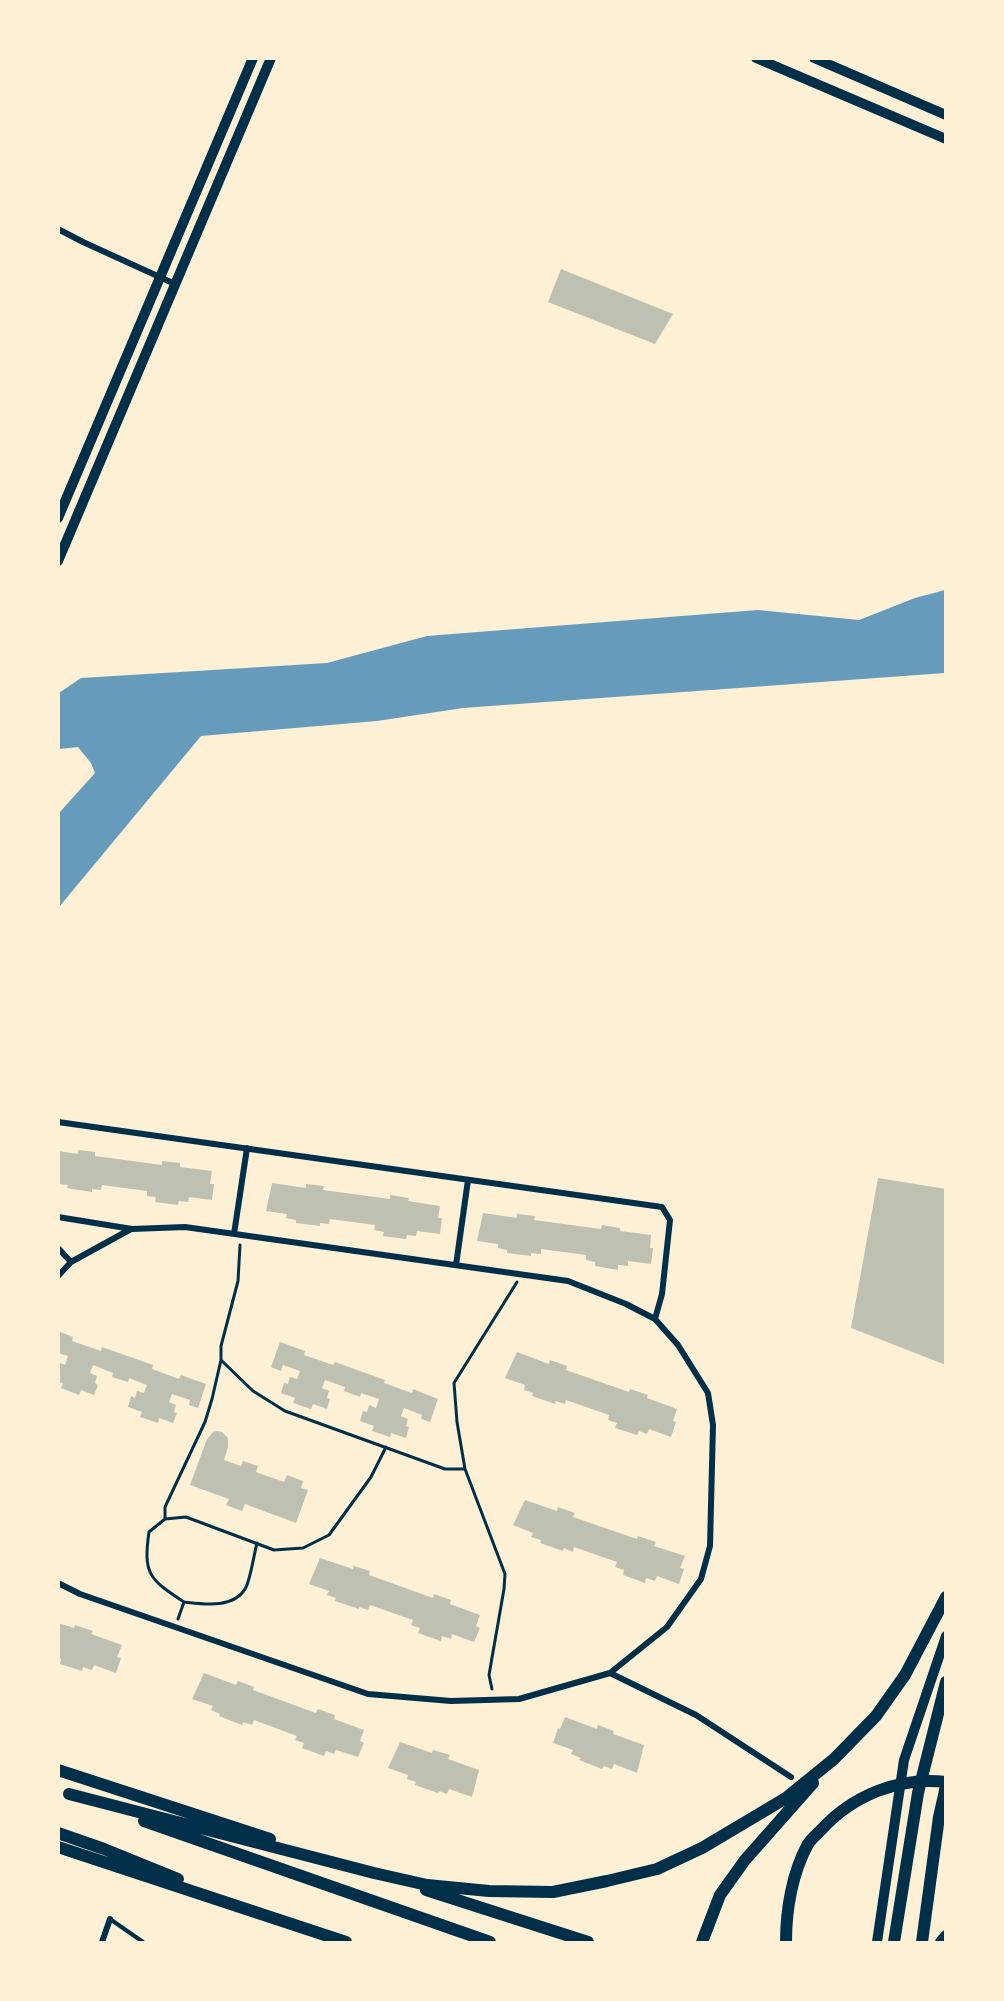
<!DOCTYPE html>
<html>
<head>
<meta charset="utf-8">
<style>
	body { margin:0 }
	#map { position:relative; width:1004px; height:2001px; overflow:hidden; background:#fdf0d5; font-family:"Exo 2",sans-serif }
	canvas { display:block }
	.frame { position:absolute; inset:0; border:60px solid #fdf0d5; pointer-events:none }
</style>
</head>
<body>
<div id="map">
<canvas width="1004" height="2001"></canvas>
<div class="frame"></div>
</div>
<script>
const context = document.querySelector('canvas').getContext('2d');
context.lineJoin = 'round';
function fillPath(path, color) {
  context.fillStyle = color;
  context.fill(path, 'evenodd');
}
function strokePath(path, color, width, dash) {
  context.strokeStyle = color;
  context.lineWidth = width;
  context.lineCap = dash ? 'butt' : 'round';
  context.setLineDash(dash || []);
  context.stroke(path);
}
const water = new Path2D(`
	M 945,590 L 945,673 L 463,708 L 377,721 L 201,736 L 59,907 L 59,813 L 95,773 L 91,763 L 78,747 L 59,749 L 59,693 L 81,678 L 327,663 L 427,636 L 758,610 L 859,620 L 915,598 Z`);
const building = new Path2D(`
	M 561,269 L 673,314 L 655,344 L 548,302 Z
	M 78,1150 L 95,1152 L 95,1156 L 162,1165 L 162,1161 L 180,1163 L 180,1167 L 212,1171 L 210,1184 L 214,1184 L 212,1200 L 189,1197 L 188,1202 L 179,1201 L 178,1205 L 155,1202 L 156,1197 L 147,1196 L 147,1191 L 102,1185 L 101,1190 L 92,1189 L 92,1192 L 67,1188 L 68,1185 L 58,1184 L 58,1151 L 78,1154 Z
	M 878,1178 L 946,1189 L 946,1365 L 851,1328 Z
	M 272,1183 L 306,1188 L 306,1184 L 324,1186 L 323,1190 L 390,1199 L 390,1195 L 409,1198 L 408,1201 L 440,1206 L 438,1218 L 442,1218 L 440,1234 L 417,1231 L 416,1236 L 407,1235 L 406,1239 L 383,1236 L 384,1232 L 374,1230 L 375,1225 L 330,1219 L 329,1224 L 320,1223 L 320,1226 L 296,1223 L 296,1220 L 286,1218 L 287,1214 L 266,1211 Z
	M 483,1213 L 517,1218 L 517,1214 L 535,1216 L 534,1220 L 601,1229 L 602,1225 L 620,1228 L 620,1231 L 651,1235 L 650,1248 L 653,1248 L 651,1264 L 628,1261 L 628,1266 L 618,1265 L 618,1270 L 595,1266 L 595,1262 L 586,1260 L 586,1255 L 541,1249 L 541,1254 L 531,1253 L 531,1256 L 507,1253 L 507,1250 L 498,1248 L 498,1244 L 477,1241 Z
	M 58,1331 L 73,1337 L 72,1341 L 101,1351 L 102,1347 L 153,1365 L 152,1369 L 179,1379 L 181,1375 L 206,1384 L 198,1408 L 189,1405 L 190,1400 L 172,1394 L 169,1402 L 176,1405 L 174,1412 L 177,1413 L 173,1423 L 159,1418 L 158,1423 L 140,1417 L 142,1412 L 128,1407 L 131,1396 L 135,1398 L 137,1391 L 144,1393 L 147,1385 L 129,1378 L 128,1382 L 112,1377 L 113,1373 L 93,1365 L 90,1373 L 97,1376 L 95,1383 L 98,1385 L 94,1395 L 81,1390 L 79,1395 L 61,1388 L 63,1383 L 58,1382 L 58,1362 L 65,1365 L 68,1356 L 58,1353 Z
	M 280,1342 L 305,1351 L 304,1355 L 333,1365 L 335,1362 L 385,1380 L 384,1383 L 412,1393 L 413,1389 L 438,1399 L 430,1422 L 421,1419 L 422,1415 L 404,1408 L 401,1416 L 408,1419 L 406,1426 L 409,1427 L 406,1438 L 391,1433 L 390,1437 L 372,1431 L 374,1426 L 360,1421 L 363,1411 L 367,1412 L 369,1405 L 376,1408 L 379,1399 L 361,1393 L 360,1397 L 344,1391 L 345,1387 L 325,1380 L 322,1388 L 329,1391 L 327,1398 L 330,1399 L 327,1409 L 313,1404 L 311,1409 L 293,1403 L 295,1398 L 281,1393 L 284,1383 L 288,1384 L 290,1377 L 297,1379 L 300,1371 L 283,1365 L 281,1371 L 271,1367 Z
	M 517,1352 L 549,1364 L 550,1360 L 567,1366 L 566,1370 L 629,1392 L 630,1389 L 648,1395 L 647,1398 L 677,1409 L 673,1421 L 676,1422 L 671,1437 L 649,1429 L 647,1434 L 639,1431 L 637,1435 L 615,1428 L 617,1423 L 608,1420 L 609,1415 L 566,1400 L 565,1404 L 556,1401 L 555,1404 L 532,1396 L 533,1393 L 524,1390 L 525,1385 L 505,1378 Z
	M 217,1431 L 222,1432 L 228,1438 L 228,1447 L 224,1460 L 241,1466 L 243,1461 L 258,1466 L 256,1472 L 284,1482 L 287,1475 L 303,1481 L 301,1488 L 308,1490 L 296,1523 L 245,1504 L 242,1511 L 226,1505 L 229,1499 L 190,1485 L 207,1439 L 213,1432 Z
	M 525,1500 L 557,1511 L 558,1507 L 575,1513 L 573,1517 L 637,1539 L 638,1536 L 656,1542 L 654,1546 L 685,1556 L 680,1568 L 684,1569 L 679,1584 L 657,1576 L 655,1581 L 646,1578 L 645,1583 L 623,1575 L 624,1570 L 615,1567 L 617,1562 L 574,1547 L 573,1552 L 564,1548 L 563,1551 L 540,1543 L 541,1540 L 531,1537 L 533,1533 L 513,1525 Z
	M 320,1558 L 353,1569 L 354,1566 L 370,1571 L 369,1575 L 433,1598 L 434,1594 L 451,1600 L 450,1604 L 480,1615 L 476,1626 L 480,1628 L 474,1642 L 452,1634 L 451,1639 L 442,1636 L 441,1641 L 418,1633 L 420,1628 L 411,1625 L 413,1620 L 370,1605 L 368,1610 L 359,1607 L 359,1609 L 335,1601 L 336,1598 L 327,1595 L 329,1591 L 309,1584 Z
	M 58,1623 L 74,1628 L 75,1625 L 93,1631 L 91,1634 L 122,1645 L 117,1657 L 121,1658 L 116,1673 L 94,1665 L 92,1670 L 83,1667 L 82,1671 L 60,1664 L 61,1659 L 58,1658 Z
	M 204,1673 L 236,1685 L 238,1681 L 254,1687 L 253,1690 L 316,1713 L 318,1709 L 335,1715 L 334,1719 L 364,1730 L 360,1741 L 364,1743 L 358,1757 L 336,1750 L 334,1754 L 326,1751 L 324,1756 L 302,1748 L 304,1743 L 295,1740 L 297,1736 L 254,1720 L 252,1725 L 243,1722 L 242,1725 L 219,1716 L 220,1714 L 211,1710 L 213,1706 L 192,1699 Z
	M 565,1717 L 597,1729 L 598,1725 L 614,1731 L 613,1734 L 644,1745 L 637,1773 L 614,1764 L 612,1769 L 604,1766 L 602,1769 L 579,1760 L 581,1758 L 571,1754 L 573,1750 L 553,1743 L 558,1728 L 560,1729 Z
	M 400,1742 L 432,1753 L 433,1750 L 450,1755 L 448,1759 L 479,1770 L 472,1797 L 449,1789 L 447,1794 L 439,1791 L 438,1793 L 415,1785 L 416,1782 L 407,1779 L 408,1775 L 388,1768 Z`);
const path = new Path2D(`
	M 221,1360 L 253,1391 L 285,1411 L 445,1469 L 465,1469
	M 165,1519 L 186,1517 L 274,1550 L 303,1548 L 329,1535 L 371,1477 L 386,1447
	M 184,1602 C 203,1604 233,1609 245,1589 C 250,1582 254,1554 257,1543
	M 178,1619 L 184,1602 C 149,1579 143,1574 149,1532 L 165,1519 L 165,1507 L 205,1422 L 212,1399 L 221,1360 L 221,1346 L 238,1281 L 240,1245
	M 492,1689 L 489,1675 L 504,1589 L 505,1574 L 465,1469 L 457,1422 L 454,1383 L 517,1282`);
const service = new Path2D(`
	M 110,1919 L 143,1942`);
const minor = new Path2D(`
	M 58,229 L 83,242 L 175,284
	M 58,1122 L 662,1207 L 670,1220 L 662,1294 L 655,1319
	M 58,1217 L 132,1229 L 185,1227 L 568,1281 L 626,1304 L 655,1319 L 678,1345 L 708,1393 L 713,1425 L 710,1546 L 701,1579 L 667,1627 L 610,1673 L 519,1699 L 451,1701 L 368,1694 L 80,1594 L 58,1583
	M 234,1234 L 247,1148
	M 58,1248 L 71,1262
	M 456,1265 L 468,1180
	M 58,1276 L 71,1262 L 131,1229
	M 610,1673 L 696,1715 L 791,1777
	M 102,1942 L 110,1919`);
const secondary = new Path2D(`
	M 756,58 L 946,139
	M 814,58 L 946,115
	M 58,518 L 253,58
	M 58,561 L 271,58`);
const primary = new Path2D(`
	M 877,1942 L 904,1760 L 946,1636`);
const trunk = new Path2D(`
	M 58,1770 L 270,1839
	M 69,1794 L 374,1873 L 427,1885 L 489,1891 L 553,1892 L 607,1881 L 657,1869 L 702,1848 L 786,1798 L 834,1759 L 876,1716 L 905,1675 L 946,1597
	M 144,1821 L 490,1942
	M 58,1833 L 104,1849 L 178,1879
	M 58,1847 L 346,1942
	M 426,1890 L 588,1942
	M 702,1942 L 720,1895 L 745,1860 L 813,1783
	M 786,1942 C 786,1910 792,1873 808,1844 C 811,1839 817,1834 821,1830 C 852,1796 899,1776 946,1782
	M 894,1942 L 918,1793 L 946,1682
	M 922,1942 L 939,1817 L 946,1786
	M 941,1942 L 946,1936`);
fillPath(water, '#669bbc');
fillPath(building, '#bec0b2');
strokePath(path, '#003049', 3);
strokePath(service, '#003049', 4);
strokePath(minor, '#003049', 6);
strokePath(secondary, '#003049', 10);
strokePath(primary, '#003049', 10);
strokePath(trunk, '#003049', 12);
</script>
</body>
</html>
